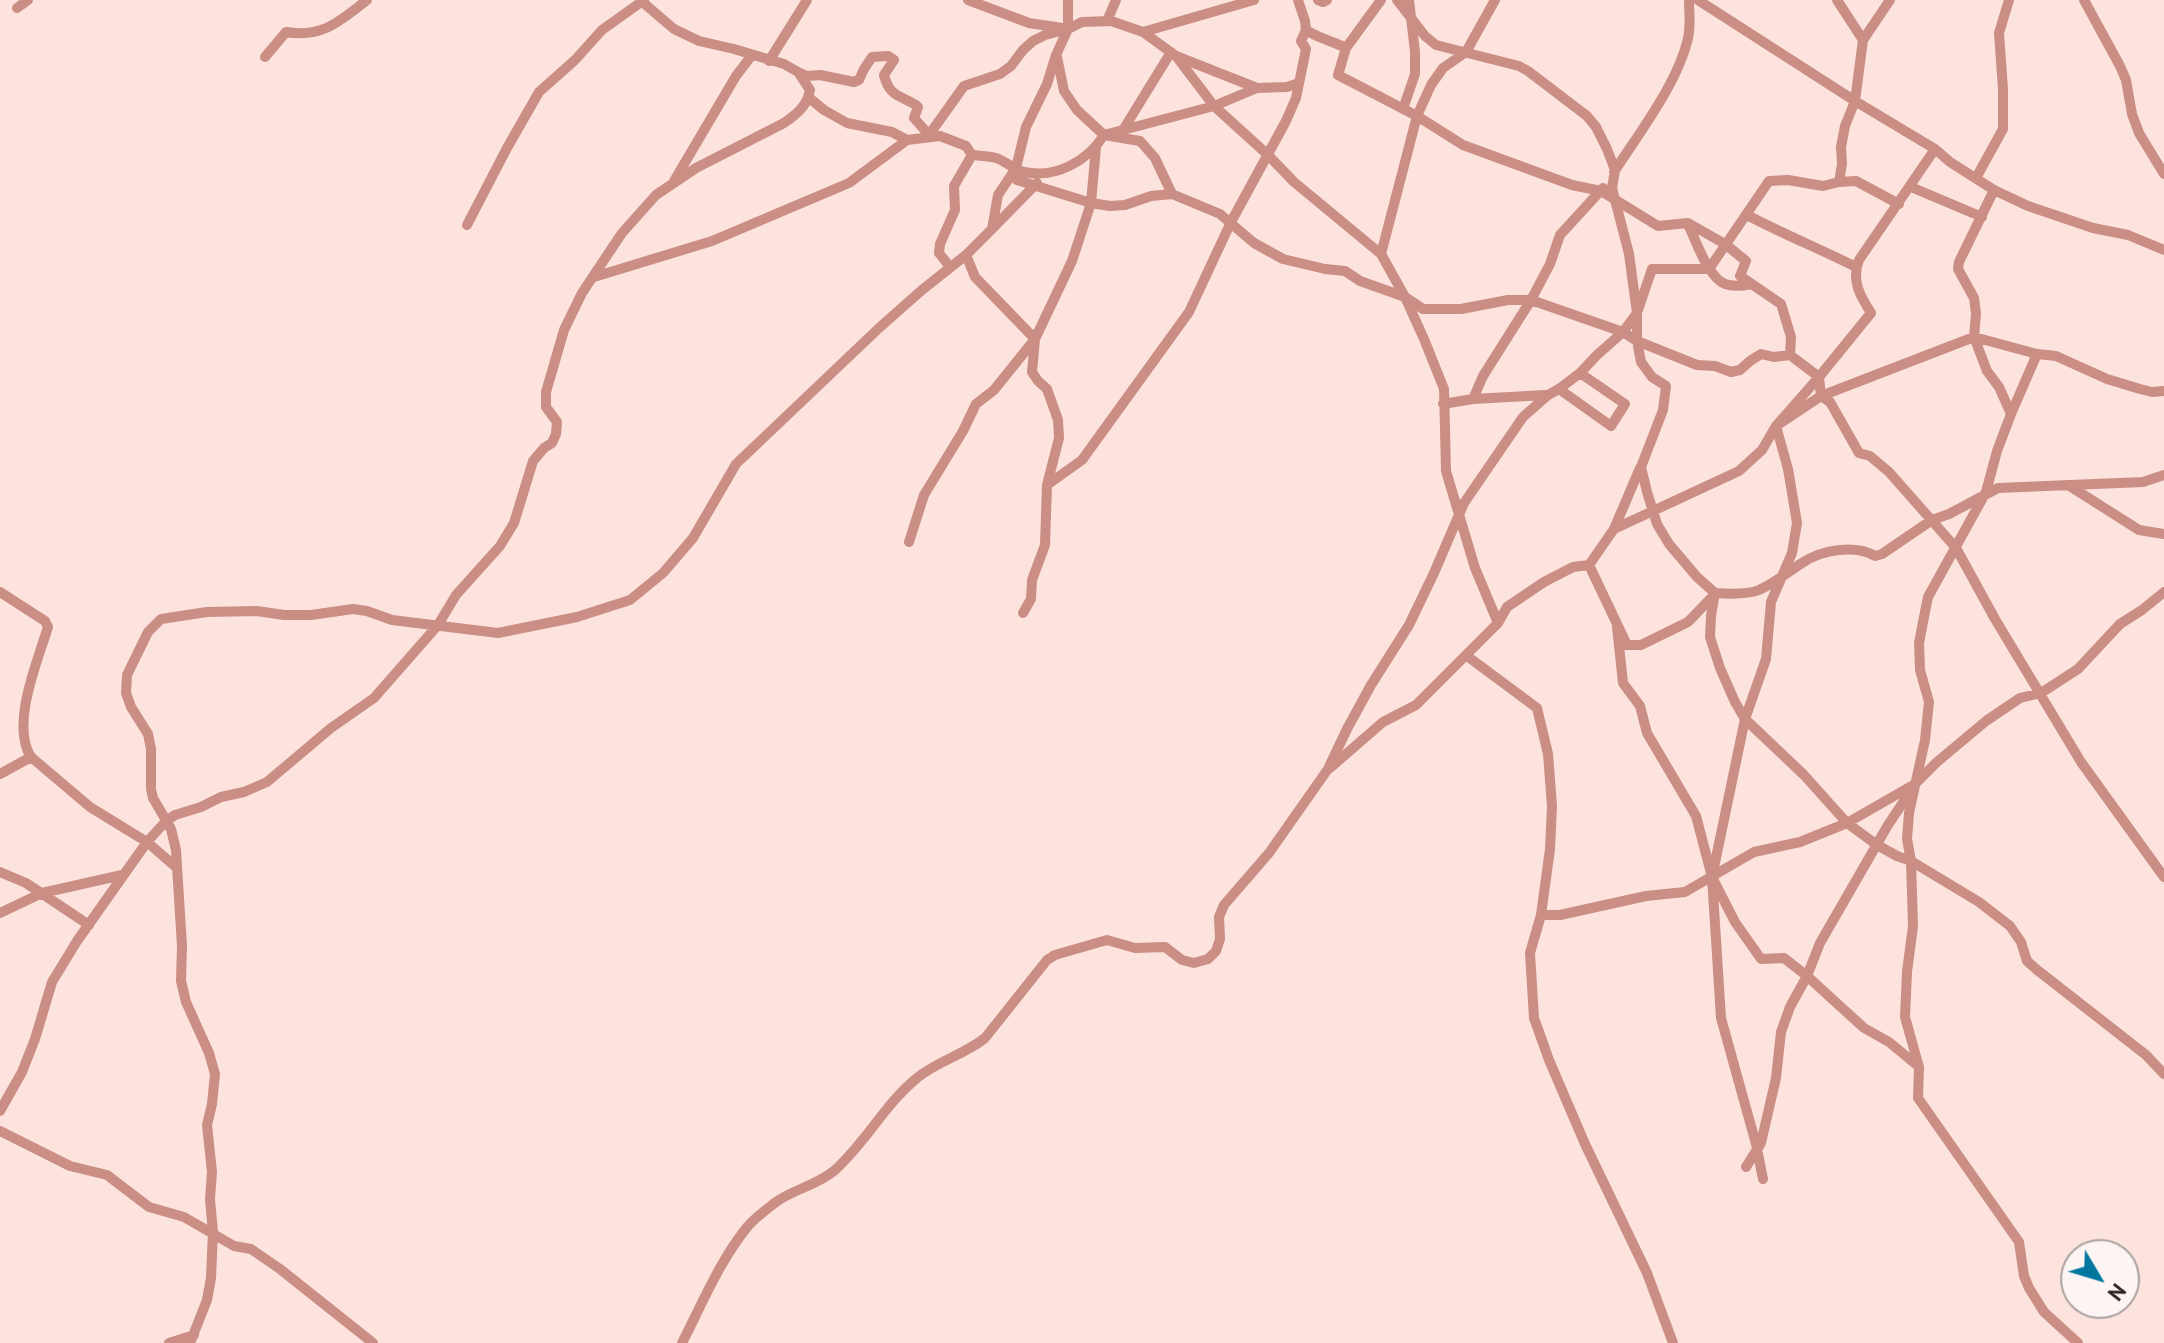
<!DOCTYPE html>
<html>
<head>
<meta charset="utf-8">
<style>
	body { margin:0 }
	#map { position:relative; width:2164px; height:1343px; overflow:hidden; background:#fce3de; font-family:"PT Sans",sans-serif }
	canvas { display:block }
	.north { position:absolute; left:2060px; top:1239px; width:80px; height:80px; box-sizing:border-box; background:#fcf5f4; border:2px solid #aba2a0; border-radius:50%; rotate:128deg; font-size:22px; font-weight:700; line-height:32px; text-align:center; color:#312523 }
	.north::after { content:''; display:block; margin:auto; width:28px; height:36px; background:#0177a0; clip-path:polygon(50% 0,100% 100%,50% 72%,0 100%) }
</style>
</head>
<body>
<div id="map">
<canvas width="2164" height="1343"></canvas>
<div class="north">N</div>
</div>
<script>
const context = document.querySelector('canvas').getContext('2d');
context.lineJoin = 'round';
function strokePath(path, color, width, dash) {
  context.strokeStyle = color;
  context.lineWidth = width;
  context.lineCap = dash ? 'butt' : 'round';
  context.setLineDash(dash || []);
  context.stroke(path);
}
const minor = new Path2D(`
	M 968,0 L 1029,23 L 1062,28
	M 1298,0 L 1305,21 L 1306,30 C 1318,38 1332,41 1346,48
	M 1318,0 L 1323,2 L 1327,0
	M 1381,0 L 1346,48 L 1338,75 L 1417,116 L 1463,145 L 1572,185 L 1601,191 L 1658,226 L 1688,223 L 1725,244 L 1746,261 L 1740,276 L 1781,304 L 1791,337 L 1790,355 L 1819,377 L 1821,396 L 1830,402 L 1859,453 L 1870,456 L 1889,472 L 1956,548 L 1995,619 L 2081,762 L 2164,877
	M 1397,0 L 1425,36 L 1436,45 L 1519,66 L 1528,71 L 1587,116 L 1596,127 L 1607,149 L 1615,170 L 1612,188 L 1629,254 L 1637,313 L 1637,341 L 1641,362 L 1652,377 L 1666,386 L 1663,410 L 1641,467 L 1647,492 L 1657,524 L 1669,544 L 1697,577 L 1715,593 C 1729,594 1747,595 1759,590 C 1775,583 1788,572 1802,563 C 1821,550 1855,544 1875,556 L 1882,554 L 1932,520 L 1949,514 L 1998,488 L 2143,482 L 2164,475
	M 1698,0 L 1855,101 L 1935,149 L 1950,162 L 1994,190 L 2028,206 L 2093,228 L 2128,235 L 2164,250
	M 1837,0 L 1863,40
	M 2084,0 L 2120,66 L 2126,80 L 2132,114 L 2139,133 L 2164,174
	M 17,8 L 28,0
	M 1107,21 L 1116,0
	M 1143,32 L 1254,0
	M 1176,56 L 1257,88 L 1287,87 L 1299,83
	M 265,57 L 286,32 C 323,38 340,21 367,0
	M 1057,57 L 1064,91 L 1077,110 L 1104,135 L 1140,141 L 1155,158 L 1172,194 L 1220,214 L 1254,243 L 1283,259 L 1325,269 L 1345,271 L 1360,281 L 1405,297 L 1423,309 L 1461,309 L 1508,300 L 1531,300 L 1623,332 L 1637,341 L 1697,365 L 1715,366 L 1731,372 L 1740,370 L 1750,361 L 1761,354 L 1774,357 L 1790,355
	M 769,61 L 807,0
	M 798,72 L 807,76 L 820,75 L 854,82 L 859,80 L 864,69 L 872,57 L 888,56 L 894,60 L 884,75 C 889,96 899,95 916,105 L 918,107 L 914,118 L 930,136
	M 808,97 L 824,110 L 847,123 L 892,132 L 907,140
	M 1403,109 L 1415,74 L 1415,52 L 1409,0
	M 1123,130 L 1171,52
	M 930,136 L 934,128 L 964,86 L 1000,74 L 1011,66 L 1023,50 L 1033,41 L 1045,35 L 1068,29 L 1082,22 L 1111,21 L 1143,32 L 1176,56 L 1214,106 L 1268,155 L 1294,182 L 1381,254 L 1405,297 L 1424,339 L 1444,389 L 1446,471 L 1475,568 L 1498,623
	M 1016,168 L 1017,180 L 1091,203 L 1110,206 L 1125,205 L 1151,196 L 1172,194
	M 1614,172 C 1639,133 1678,83 1688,38 C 1691,26 1689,12 1689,0
	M 1976,178 L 2003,129 L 2003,89 L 1999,33 L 2009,0
	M 674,181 L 736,76 L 752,55
	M 1839,182 L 1842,164 L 1841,147 L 1845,126 L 1855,101 L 1863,40 L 1890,0
	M 1911,187 L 1982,217
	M 1994,190 L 1959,262 L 1958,269 L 1974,298 L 1976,314 L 1974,337 L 1987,371 L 1999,387 L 2011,414 L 1997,451 L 1986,492 L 1928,597 L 1923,622 L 1919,643 L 1920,670 L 1929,702 L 1925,740 L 1909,813 L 1907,839 L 1911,861 L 1913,926 L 1907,972 L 1905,1017 L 1919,1067 L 1918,1098 L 2019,1242 L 2024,1276 L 2029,1288 L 2044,1312 L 2078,1343
	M 1747,215 C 1783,234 1820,249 1856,267
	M 1688,224 C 1696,241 1708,277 1725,284 C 1734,287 1742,286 1751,284
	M 467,225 L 507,148 L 539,92 L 575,60 L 602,30 L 644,0
	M 992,229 L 1037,183
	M 1381,254 L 1417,116 L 1431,85 L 1443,68 L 1466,52 L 1495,0
	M 950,267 L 939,253 L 940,244 L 955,210 L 954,186 L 972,155
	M 594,277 L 712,241 L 849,183 L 907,140 L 940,136 L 966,146 L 972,155 C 980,156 989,156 996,158 C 1006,161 1014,170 1024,172 C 1055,179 1088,161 1104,135 L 1214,106 L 1257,88
	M 1559,389 L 1611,426 L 1625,404 L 1580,373
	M 1473,399 L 1483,376 L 1531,300 L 1550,264 L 1560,235 L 1603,188
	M 1443,404 L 1473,399 L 1546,395
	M 2011,414 L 2037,354
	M 1047,485 L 1082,460 L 1189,312 L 1231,222 L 1286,121 L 1296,98 L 1306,49 L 1301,41 L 1306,30
	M 2068,485 L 2139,530 L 2164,534
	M 1614,529 L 1640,468
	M 909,542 L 924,495 L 963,431 L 976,404 L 994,390 L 1035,339 L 975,277 L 966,255
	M 1589,565 L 1627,645 L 1641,645 L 1688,622 L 1714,595
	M 0,592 L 45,621 L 48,627 C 38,660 10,725 31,757 L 90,807 L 147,842 L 177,868
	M 1715,593 L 1711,616 L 1710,637 L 1720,668 L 1735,702 L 1745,719 L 1804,775 L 1847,823 L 1877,845 L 1897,856 L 1911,861 L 1979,902 L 2010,926 L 2021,942 L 2027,961 L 2036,969 L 2146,1055 L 2164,1074
	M 1023,613 L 1031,599 L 1032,580 L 1045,545 L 1047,485 L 1059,438 L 1058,420 L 1047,389 L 1038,381 L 1032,372 L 1035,339 L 1072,261 L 1091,203 L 1096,147
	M 1617,627 L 1623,683 L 1640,706 L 1647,733 L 1696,816 L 1712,877 L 1735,922 L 1761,959 L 1784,958 L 1807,976 L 1864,1028 L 1889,1042 L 1918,1066
	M 1467,656 L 1537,708 L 1548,754 L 1552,806 L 1550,849 L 1541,915 L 1530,953 L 1534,1018 L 1549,1060 L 1585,1144 L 1647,1273 L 1673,1343
	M 1330,768 L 1383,722 L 1416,705 L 1498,623 L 1507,607 L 1544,582 L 1573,567 L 1589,565 L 1614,529 L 1739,471 L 1762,450 L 1776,426 L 1819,377 L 1871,313 C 1860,296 1851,280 1859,260 L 1935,149
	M 0,774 L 31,757
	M 0,872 L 26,883 L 89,925
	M 0,913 L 42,893 L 122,875
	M 1541,915 L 1560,915 L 1646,896 L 1685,892 L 1754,852 L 1800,842 L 1847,823 L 1915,784 L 1937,762 L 1986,721 L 2020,698 L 2041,693 L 2078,669 L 2120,624 L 2142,610 L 2164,592
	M 0,1111 L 22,1072 L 35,1039 L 52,982 L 77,941 L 147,842 L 166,821 L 175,815 L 201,807 L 221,797 L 244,792 L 267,782 L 331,728 L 374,698 L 438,625 L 456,595 L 500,546 L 514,523 L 533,461 L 544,448 L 552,443 L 556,434 L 557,422 L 546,407 L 546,392 L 564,330 L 582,293 L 622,233 L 656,195 L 696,168 L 784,123 C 797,114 807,106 810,90 L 798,72 L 784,64 L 734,49 L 699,41 L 674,29 L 640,0
	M 0,1131 L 70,1166 L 107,1175 L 149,1207 L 184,1217 L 234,1246 L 251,1249 L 280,1269 L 373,1343
	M 1746,1167 L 1761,1143 L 1776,1078 L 1781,1032 L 1790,1007 L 1807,976 L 1820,943 L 1888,825 L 1912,789
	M 1763,1179 L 1756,1144 L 1721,1018 L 1712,877 L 1745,719 L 1766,659 L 1771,602 L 1792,553 L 1797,523 L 1788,469 L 1776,426 L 1821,396 L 1974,337 L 2037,354 L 2056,356 L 2107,379 L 2140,389 L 2152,392 L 2164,391
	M 169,1343 L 194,1335
	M 190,1343 L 207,1300 L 211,1278 L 213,1232 L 210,1199 L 212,1172 L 207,1125 L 212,1104 L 215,1074 L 209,1053 L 186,1002 L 181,981 L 182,946 L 176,850 L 171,829 L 153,798 L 151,789 L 151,749 L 148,734 L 131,707 L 126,693 L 127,675 L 148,632 L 161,619 L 207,612 L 257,611 L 284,615 L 311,615 L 353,609 L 367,611 L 392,620 L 498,633 L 577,617 L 630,600 L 663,573 L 693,538 L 736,464 L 879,328 L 922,290 L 966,255 L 992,229 L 998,195 L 1016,168 L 1026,127 L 1047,84 L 1056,55 L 1068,29 L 1068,0
	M 682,1343 C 702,1304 720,1260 748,1226 C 756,1217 767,1209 776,1202 C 794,1189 818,1185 835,1170 C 866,1142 885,1104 917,1078 C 937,1061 964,1055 985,1038 L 1047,960 L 1055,955 L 1107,940 L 1135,948 L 1165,947 L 1182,960 L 1194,963 L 1208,959 L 1216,951 L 1220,939 L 1219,917 L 1224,905 L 1269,853 L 1328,769 L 1347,729 L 1371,685 L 1409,625 L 1434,573 L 1464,503 L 1523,417 L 1548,395 L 1559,389 L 1580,373 L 1597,355 L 1623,332 L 1637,313 L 1652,269 L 1709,269 L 1769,181 L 1788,180 L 1823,186 L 1839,182 L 1856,181 L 1899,204`);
strokePath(minor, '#ca8e84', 10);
</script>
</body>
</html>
